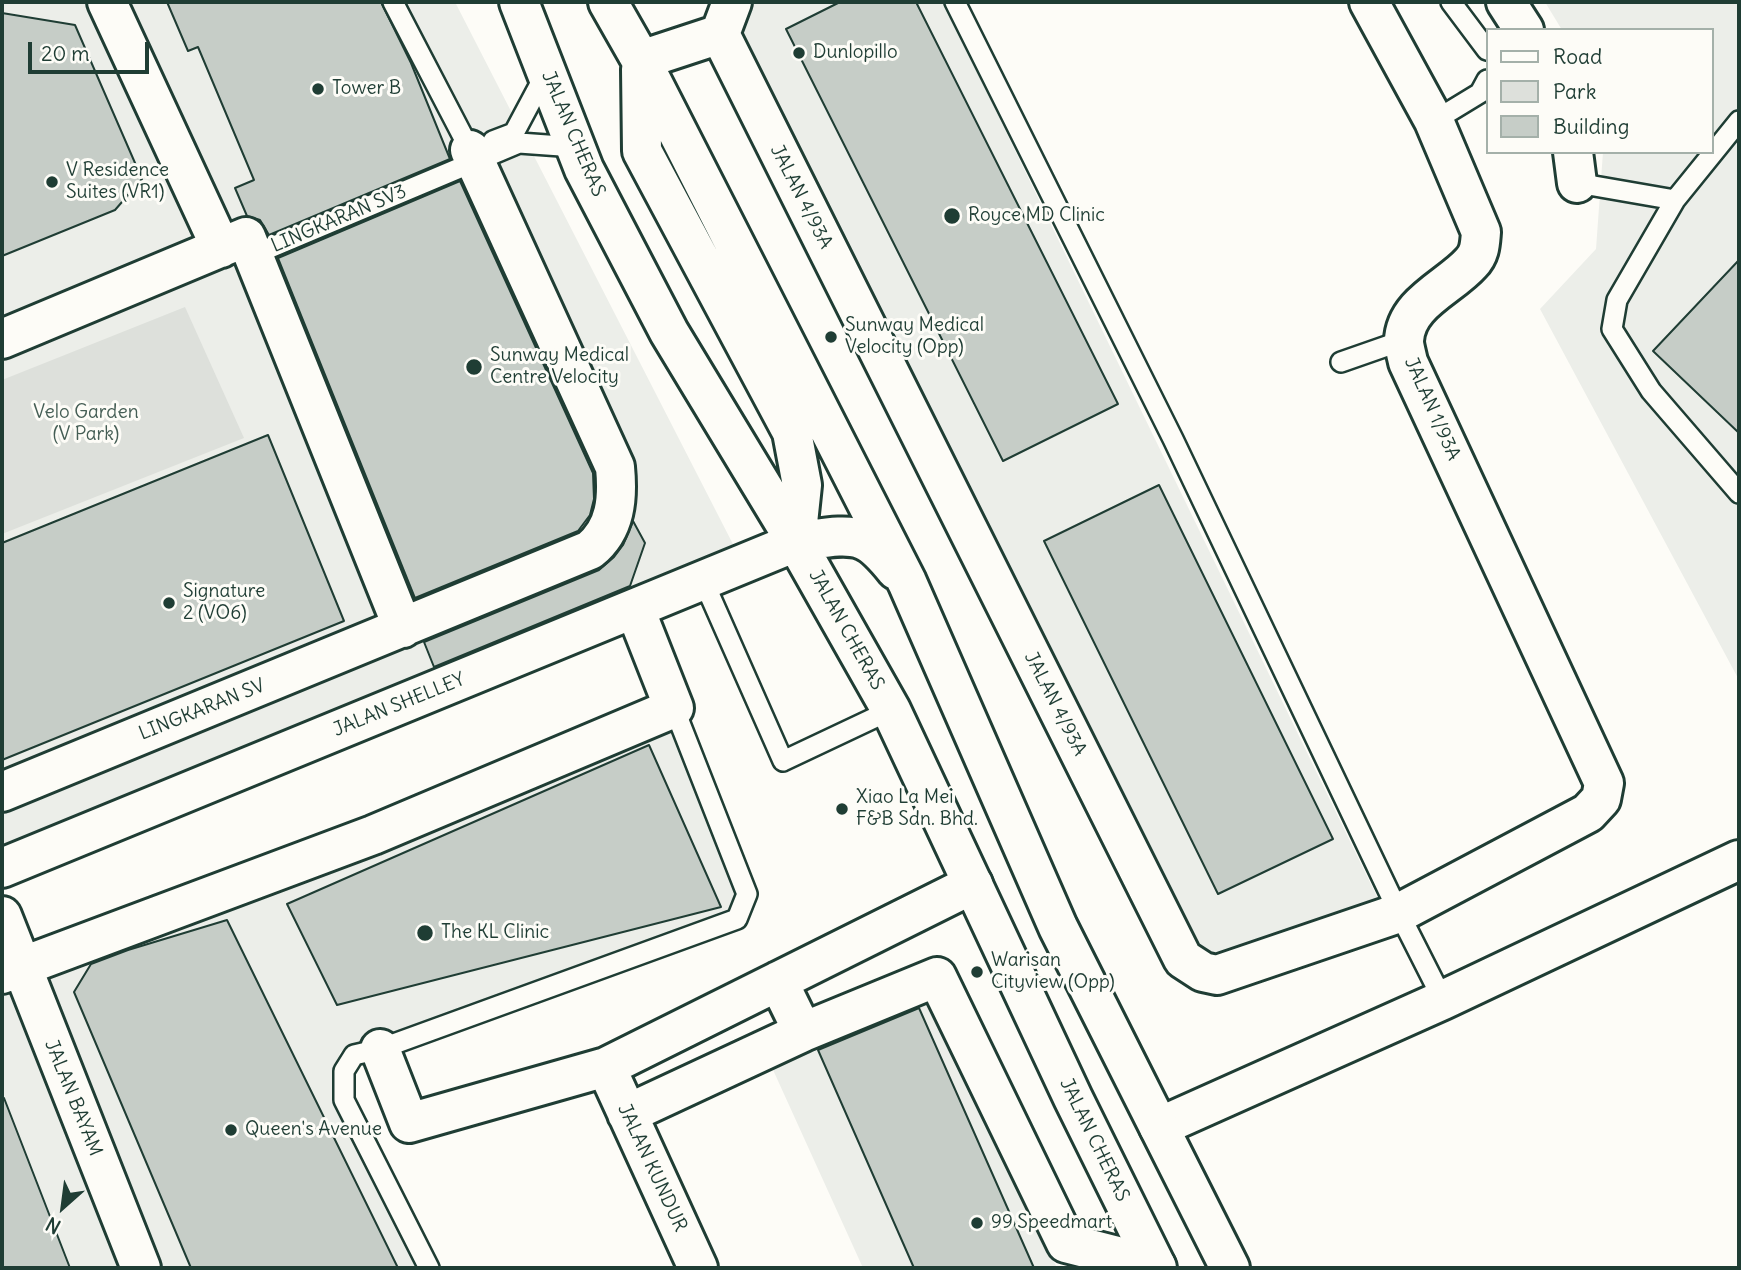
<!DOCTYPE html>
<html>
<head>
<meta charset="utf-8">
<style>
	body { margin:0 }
	#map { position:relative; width:1741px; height:1270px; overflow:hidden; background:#fdfcf7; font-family:Delius,sans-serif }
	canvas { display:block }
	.frame { position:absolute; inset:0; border:4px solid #1f3d34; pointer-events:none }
	.legend { position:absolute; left:1486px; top:28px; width:228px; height:126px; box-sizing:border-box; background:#fdfcf7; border:2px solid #a4b0a9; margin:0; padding:9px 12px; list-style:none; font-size:21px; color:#1f3d34 }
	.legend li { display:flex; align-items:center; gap:14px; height:35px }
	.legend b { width:35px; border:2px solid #a4b0a9 }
	.north { position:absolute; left:28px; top:1172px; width:70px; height:70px; -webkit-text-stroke:5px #fdfcf7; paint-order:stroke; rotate:208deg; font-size:19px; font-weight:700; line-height:28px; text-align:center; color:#1f3d34 }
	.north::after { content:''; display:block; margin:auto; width:24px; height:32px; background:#1f3d34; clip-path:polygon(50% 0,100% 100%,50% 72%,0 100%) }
	.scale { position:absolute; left:28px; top:42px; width:121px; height:32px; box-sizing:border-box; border:4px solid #1f3d34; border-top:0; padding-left:9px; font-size:21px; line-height:24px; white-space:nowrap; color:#1f3d34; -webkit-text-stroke:5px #fdfcf7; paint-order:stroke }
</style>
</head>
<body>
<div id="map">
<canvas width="1741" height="1270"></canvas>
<div class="frame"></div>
<ul class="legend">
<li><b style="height:9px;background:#fdfcf7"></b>Road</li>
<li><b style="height:19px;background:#dde0db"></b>Park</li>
<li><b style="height:19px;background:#c6cdc7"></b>Building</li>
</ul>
<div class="north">N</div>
<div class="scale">20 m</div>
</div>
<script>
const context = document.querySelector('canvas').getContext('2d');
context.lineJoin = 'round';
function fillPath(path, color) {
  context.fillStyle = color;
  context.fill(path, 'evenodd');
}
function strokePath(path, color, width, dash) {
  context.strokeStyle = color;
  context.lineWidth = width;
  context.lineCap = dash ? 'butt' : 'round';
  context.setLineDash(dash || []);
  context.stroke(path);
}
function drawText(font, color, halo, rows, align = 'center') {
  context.font = font + ' Delius,sans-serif';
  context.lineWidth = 6;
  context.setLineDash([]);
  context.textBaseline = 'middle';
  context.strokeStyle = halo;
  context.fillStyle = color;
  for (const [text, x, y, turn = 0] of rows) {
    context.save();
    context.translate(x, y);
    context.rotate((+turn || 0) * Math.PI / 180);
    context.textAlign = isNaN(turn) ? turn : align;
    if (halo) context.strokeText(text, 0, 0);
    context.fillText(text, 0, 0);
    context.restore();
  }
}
const built = new Path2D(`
	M 2,2 L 455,2 L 737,552 L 2,847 Z
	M 722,2 L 943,2 L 1380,903 L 1217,960 L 1200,954 Z
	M 1545,2 L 1739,2 L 1739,680 L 1540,309 L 1596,249 L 1603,152 L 1711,152 L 1711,30 L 1562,30 Z
	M 670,727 L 737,895 L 728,911 L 340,1052 L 332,1101 L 417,1268 L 157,1268 L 42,975 Z
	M 915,970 L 1057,1268 L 863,1268 L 759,1039 Z
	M 12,983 L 125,1268 L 2,1268 L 2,988 Z`);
const green = new Path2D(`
	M 185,307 L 244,438 L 2,534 L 2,380 Z`);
const building = new Path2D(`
	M 167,2 L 381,2 L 411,63 L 450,159 L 269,235 L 260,220 L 247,216 L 235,188 L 254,180 L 198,47 L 188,51 Z
	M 840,2 L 916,2 L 1118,404 L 1003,461 L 786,29 Z
	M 2,13 L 75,25 L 142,179 L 115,210 L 2,256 Z
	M 460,181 L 593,473 L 594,499 L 590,515 L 578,531 L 415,598 L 278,258 Z
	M 1739,260 L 1739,433 L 1653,351 Z
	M 268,435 L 344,621 L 2,760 L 2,543 Z
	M 1159,485 L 1333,839 L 1218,894 L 1044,541 Z
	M 633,521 L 645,543 L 630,586 L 434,667 L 424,642 L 599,570 L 614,557 L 623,545 Z
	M 649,745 L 721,907 L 337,1005 L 287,904 Z
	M 227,920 L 398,1268 L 191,1268 L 74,992 L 91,964 L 128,950 Z
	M 919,1008 L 1034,1268 L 914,1268 L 818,1050 Z
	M 4,1098 L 70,1268 L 2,1268 L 2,1099 Z`);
const lane = new Path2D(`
	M 393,2 L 470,150
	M 955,2 L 1173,439 L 1399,913 L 1443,1000
	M 1451,2 L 1487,50
	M 1434,121 L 1480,93 L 1487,80
	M 1739,121 L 1675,200 L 1617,300 L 1612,329 L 1651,391 L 1739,493
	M 493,141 L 514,133 L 546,73
	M 1577,183 L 1675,200
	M 253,255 L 519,143 L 575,147
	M 1341,362 L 1404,340
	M 703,580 L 783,761 L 891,710
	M 429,1268 L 344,1100 L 344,1071 L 354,1055 L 380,1049 L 737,919 L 747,894 L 674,708`);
const street = new Path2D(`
	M 107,2 L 221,248
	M 732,2 L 720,34 L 1183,959 L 1203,972 L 1217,975 L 1399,913 L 1588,813 L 1601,799 L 1604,783 L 1408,362 C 1407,356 1404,347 1404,341 C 1405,303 1450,287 1471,263 C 1480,254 1480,244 1481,232 L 1434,121 L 1369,2
	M 1506,2 L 1524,30
	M 641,60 L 720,34
	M 1573,152 L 1577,183
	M 2,339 L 246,237 L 403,628
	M 2,792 L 590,550 C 616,529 618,498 615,467 L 470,150
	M 2,916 L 141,1268
	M 2,974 L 373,835 L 674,708 L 635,609
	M 778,981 L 803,1032 L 937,977 L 1066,1243 L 1156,1266
	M 380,1049 L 409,1123 L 606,1067 L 973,884
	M 606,1067 L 698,1268
	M 627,1114 L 803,1032
	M 1159,1127 L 1443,1000 L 1739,860`);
const secondary = new Path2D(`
	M 519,2 L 584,169 L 669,332 L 796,542 L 891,710 L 1073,1098 L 1157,1268
	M 608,2 L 641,60 L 907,582 L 1058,927 L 1230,1268
	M 641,69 L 642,151 L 792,432 L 802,485 L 796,542
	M 2,868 L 796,542 C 816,540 844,532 863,540 C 876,545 887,559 896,570`);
const markers = [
	[799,53,7,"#1f3d34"],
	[318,89,7,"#1f3d34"],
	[52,182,7,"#1f3d34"],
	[952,216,9,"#1f3d34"],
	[831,337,7,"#1f3d34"],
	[474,367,9,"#1f3d34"],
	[169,603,7,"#1f3d34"],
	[842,809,7,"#1f3d34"],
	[425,933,9,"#1f3d34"],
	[977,972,7,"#1f3d34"],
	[231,1130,7,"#1f3d34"],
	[977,1223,7,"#1f3d34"]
];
const poiNames = [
	["Dunlopillo",813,53],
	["Tower B",332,89],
	["V Residence",66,171],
	["Suites (VR1)",66,193],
	["Royce MD Clinic",968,216],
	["Sunway Medical",845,326],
	["Velocity (Opp)",845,348],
	["Sunway Medical",490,356],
	["Centre Velocity",490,378],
	["Signature",183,592],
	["2 (VO6)",183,614],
	["Xiao La Mei",856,798],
	["F&B Sdn. Bhd.",856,820],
	["The KL Clinic",441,933],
	["Warisan",991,961],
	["Cityview (Opp)",991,983],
	["Queen's Avenue",245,1130],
	["99 Speedmart",991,1223]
];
const streetNames = [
	["JALAN CHERAS",573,134,67],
	["JALAN 4/93A",801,197,63],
	["LINGKARAN SV3",339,219,-23],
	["JALAN 1/93A",1432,409,66],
	["JALAN CHERAS",846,630,61],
	["JALAN 4/93A",1055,704,63],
	["JALAN SHELLEY",399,705,-22],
	["LINGKARAN SV",202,710,-22],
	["JALAN BAYAM",73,1098,68],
	["JALAN CHERAS",1094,1140,64],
	["JALAN KUNDUR",652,1168,65]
];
const parkNames = [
	["Velo Garden",86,413],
	["(V Park)",86,435]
];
fillPath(built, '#eceee9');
fillPath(green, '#dde0db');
fillPath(building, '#c6cdc7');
strokePath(building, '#1f3d34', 2);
strokePath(lane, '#1f3d34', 24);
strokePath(street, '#1f3d34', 44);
strokePath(secondary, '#1f3d34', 44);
strokePath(lane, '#fdfcf7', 19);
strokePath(street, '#fdfcf7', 38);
strokePath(secondary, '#fdfcf7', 38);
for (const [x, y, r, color] of markers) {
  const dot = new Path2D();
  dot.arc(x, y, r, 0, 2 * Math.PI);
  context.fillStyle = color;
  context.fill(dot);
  strokePath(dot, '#fdfcf7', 2.5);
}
drawText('19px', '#1f3d34', '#fdfcf7', poiNames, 'left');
drawText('19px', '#1f3d34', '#fdfcf7', streetNames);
drawText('19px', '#455e55', '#fdfcf7', parkNames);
</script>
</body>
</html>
